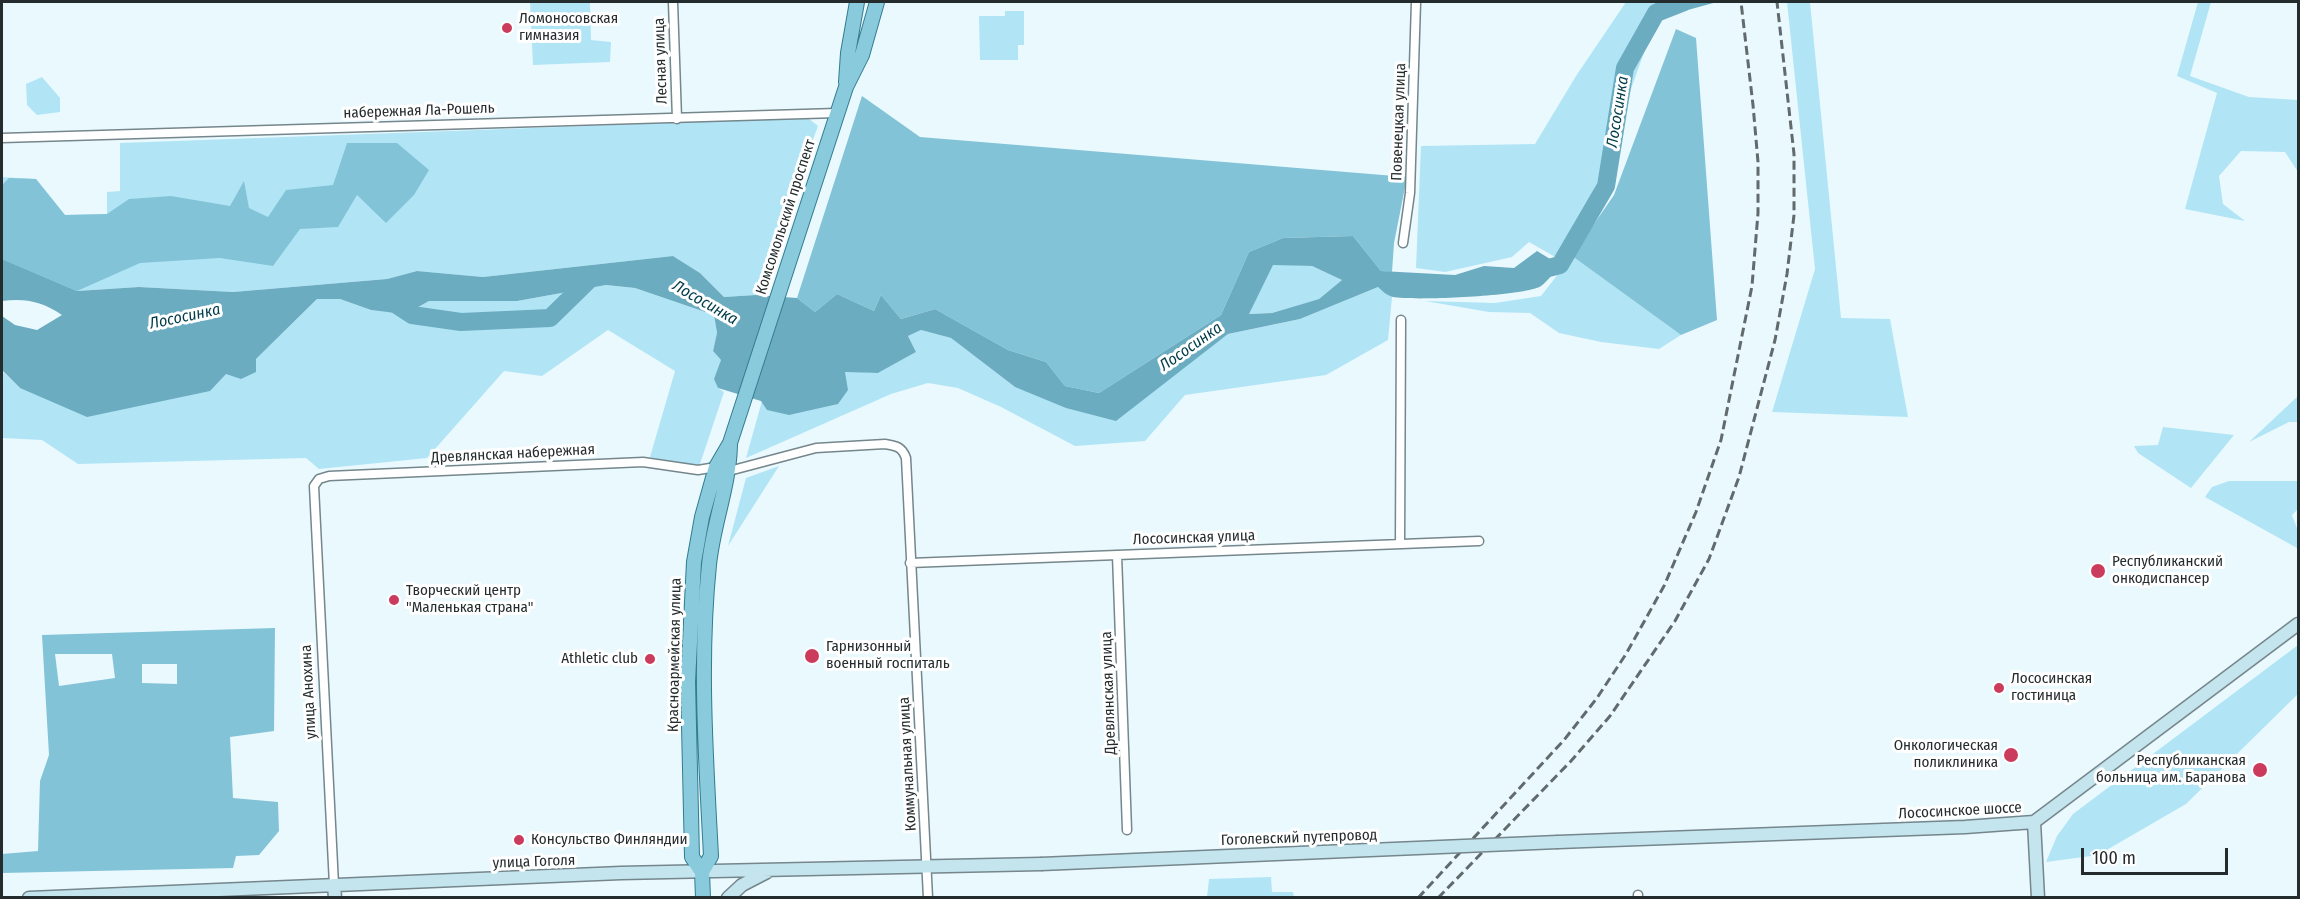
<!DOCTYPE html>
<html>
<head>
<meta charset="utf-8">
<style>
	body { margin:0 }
	#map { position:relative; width:2300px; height:899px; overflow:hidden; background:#eaf9fe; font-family:"Fira Sans Condensed",sans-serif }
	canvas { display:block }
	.frame { position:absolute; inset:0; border:3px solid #252c2e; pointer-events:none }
	.scale { position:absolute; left:2081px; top:848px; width:147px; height:27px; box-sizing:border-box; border:3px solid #252c2e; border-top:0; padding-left:8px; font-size:18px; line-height:21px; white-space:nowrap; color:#252c2e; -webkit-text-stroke:4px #fff; paint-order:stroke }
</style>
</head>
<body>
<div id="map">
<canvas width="2300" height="899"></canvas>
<div class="frame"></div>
<div class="scale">100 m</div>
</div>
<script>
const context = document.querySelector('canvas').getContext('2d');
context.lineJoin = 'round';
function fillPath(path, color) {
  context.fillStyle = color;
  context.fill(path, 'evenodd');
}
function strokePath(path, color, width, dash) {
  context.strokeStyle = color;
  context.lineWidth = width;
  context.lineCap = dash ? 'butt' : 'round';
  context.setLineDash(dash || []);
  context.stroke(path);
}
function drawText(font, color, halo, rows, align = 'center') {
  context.font = font + ' "Fira Sans Condensed",sans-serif';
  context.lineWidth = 6;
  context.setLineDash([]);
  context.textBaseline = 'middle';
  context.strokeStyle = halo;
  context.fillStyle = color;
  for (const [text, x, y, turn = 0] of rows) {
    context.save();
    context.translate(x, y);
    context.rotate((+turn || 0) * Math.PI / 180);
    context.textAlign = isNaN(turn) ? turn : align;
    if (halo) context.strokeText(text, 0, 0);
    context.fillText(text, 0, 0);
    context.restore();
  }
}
const green = new Path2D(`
	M 530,2 L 590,2 L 591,40 L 611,42 L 610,62 L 533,65 Z
	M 1626,2 L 1673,2 L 1657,16 L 1598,182 L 1557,258 L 1529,242 L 1512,257 L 1445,272 L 1416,268 L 1421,146 L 1535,144 L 1576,76 Z
	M 1787,2 L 1810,2 L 1841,318 L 1890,319 L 1908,417 L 1772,412 L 1815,269 Z
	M 2198,2 L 2211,2 L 2190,76 L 2249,97 L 2298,100 L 2298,172 L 2285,152 L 2241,151 L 2219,176 L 2223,204 L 2245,221 L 2185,209 L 2217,93 L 2177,76 Z
	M 1005,11 L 1024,11 L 1024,45 L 1018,45 L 1018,60 L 980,60 L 979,16 L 1005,16 Z
	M 42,77 L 60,98 L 60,112 L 37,115 L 27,105 L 26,84 Z
	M 808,118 L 818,126 L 756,295 L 724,297 L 700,273 L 673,256 L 483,277 L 417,271 L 387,279 L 233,292 L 139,287 L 77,291 L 2,259 L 2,177 L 36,179 L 65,215 L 107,214 L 107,192 L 120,191 L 120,143 Z
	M 1572,256 L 1681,335 L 1659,349 L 1601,342 L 1559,333 L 1530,313 L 1489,312 L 1425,301 L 1495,303 L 1541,296 Z
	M 1273,264 L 1312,266 L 1342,280 L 1319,299 L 1272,313 L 1248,314 Z
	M 606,285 L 635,288 L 714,315 L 717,334 L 713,351 L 721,360 L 718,388 L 724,392 L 698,470 L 650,457 L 675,371 L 608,330 L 542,376 L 504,371 L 427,458 L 319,469 L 306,458 L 78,464 L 42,440 L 2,438 L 2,371 L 20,388 L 226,374 L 256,359 L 317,299 L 340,299 L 371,310 L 412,314 L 413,310 L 429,301 L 517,301 Z
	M 1378,287 L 1392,297 L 1388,340 L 1326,375 L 1185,395 L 1145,441 L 1075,446 L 1001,407 L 958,388 L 928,383 L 891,394 L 746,458 L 762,401 L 845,371 L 878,373 L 916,352 L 908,336 L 921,330 L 951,338 L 1015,387 L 1116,420 L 1228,334 L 1300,319 Z
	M 2298,396 L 2298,422 L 2289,422 L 2249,442 Z
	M 2163,427 L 2234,435 L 2191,488 L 2138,453 L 2134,446 L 2158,445 Z
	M 779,466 L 728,546 L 746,478 Z
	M 2229,481 L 2298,481 L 2298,509 L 2292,515 L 2298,531 L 2297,548 L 2205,497 L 2212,487 Z
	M 2298,645 L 2298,694 L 2186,804 L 2098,855 L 2046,862 L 2057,836 L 2073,814 Z
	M 1271,877 L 1272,892 L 1293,892 L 1294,897 L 1207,897 L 1209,879 Z`);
const forest = new Path2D(`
	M 1676,29 L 1696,38 L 1717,320 L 1681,335 L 1572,256 L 1614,195 Z
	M 862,96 L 920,137 L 1407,177 L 1394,243 L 1392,272 L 1381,271 L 1353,236 L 1283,238 L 1249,252 L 1221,315 L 1099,393 L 1065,386 L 1046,362 L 1008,350 L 935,309 L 901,319 L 881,295 L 874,311 L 837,294 L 815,312 L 797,298 Z
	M 347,143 L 397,143 L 429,170 L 414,195 L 386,223 L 357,195 L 338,227 L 300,229 L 273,266 L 220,258 L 140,263 L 77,291 L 2,259 L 2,185 L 9,178 L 36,179 L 65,215 L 107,214 L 129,199 L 171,196 L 230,206 L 244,181 L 249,208 L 268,217 L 286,190 L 333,185 Z
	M 275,628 L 274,731 L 230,737 L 233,798 L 278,802 L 279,831 L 259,855 L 236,856 L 233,868 L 2,873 L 2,854 L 38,851 L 40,781 L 49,755 L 42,635 ZM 55,654 L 112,654 L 115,678 L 59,686 ZM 177,664 L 177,684 L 142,683 L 142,664 Z`);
const water = new Path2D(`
	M 1658,2 L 1717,2 L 1662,17 L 1655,3 Z
	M 1353,236 L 1381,271 L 1455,275 L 1484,266 L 1514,268 L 1537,251 L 1560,265 C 1554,272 1548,281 1541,286 C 1527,296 1413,301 1393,297 C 1388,296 1382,291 1378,287 L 1300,319 L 1228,334 L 1116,421 L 1066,408 L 1015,387 L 951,338 L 921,330 L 908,336 L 916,352 L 878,373 L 845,372 L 848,390 L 838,404 L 789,415 L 767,410 L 761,401 L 718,388 L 714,379 L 721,360 L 713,351 L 717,333 L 714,315 L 635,288 L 606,285 L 517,301 L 429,301 L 413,310 L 412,315 L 371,310 L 340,299 L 317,299 L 256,359 L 256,372 L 241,379 L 226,374 L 210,391 L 87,417 L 20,388 L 2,370 L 2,316 L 15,325 L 37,330 L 62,315 C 42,301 24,298 2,301 L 2,259 L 77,291 L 139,287 L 233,292 L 387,279 L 417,271 L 483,277 L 673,256 L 700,273 L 724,297 L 756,295 L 797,298 L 815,312 L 837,294 L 874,311 L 881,295 L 901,319 L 935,309 L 1008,350 L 1046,362 L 1065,386 L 1099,393 L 1221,315 L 1249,252 L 1283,238 ZM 1273,265 L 1312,266 L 1342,280 L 1319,299 L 1272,313 L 1249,314 Z`);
const river = new Path2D(`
	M 1537,271 L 1560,265 L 1606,186 L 1625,68 L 1656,13 L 1684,2
	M 392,302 L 412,315 L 461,322 L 550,318 L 594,275`);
const street = new Path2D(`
	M 673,2 L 677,119
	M 2,138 L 837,113
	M 1403,243 L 1410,193 L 1416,2
	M 729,471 L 816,448 L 885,444 C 897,446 902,447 906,458 L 928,898
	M 1400,544 L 1401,320
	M 1117,555 L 1127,830
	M 910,563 L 1479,541
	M 334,885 L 314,486 L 319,479 L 329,476 L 643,462 L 698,470 L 716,467
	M 1638,895 L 1638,898`);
const secondary = new Path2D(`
	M 2034,822 L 2038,898
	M 1558,842 L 1965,827 L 2034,822 L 2298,624
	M 334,885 L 335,898
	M 29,898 L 621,873 L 1041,864
	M 728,898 L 742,885 L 767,872`);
const primary = new Path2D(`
	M 846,82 L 848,53 L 857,2
	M 702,872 L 711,856 C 706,759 699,662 709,565 C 713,524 729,487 730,445
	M 703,898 L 702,872 L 692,857 L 688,682 L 694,562 L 702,517 L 716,467 L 730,443 L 846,87 L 862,55 L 877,2`);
const rail = new Path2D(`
	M 1418,898 L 1564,740 L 1597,698 L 1626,654 L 1664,586 L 1696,512 L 1721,440 L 1752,286 L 1758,213 L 1758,162 L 1753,105 L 1741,2
	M 1438,898 L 1571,761 L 1610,716 L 1675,621 L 1709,559 L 1739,477 L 1775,340 L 1787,274 L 1794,215 L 1794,154 L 1777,2`);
const secondaryBridge = new Path2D(`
	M 1041,864 L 1558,842`);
const markers = [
	[507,28,6,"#cb3b5c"],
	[2098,571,8,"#cb3b5c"],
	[394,600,6,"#cb3b5c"],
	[812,656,8,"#cb3b5c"],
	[650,659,6,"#cb3b5c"],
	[1999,688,6,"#cb3b5c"],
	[2011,755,8,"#cb3b5c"],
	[2260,770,8,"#cb3b5c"],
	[519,840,6,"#cb3b5c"]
];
const poiNames = [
	["Ломоносовская",519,19],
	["гимназия",519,36],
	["Республиканский",2112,562],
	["онкодиспансер",2112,579],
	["Творческий центр",406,591],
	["\"Маленькая страна\"",406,608],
	["Гарнизонный",826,647],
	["военный госпиталь",826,664],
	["Athletic club",638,659,"right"],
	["Лососинская",2011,679],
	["гостиница",2011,696],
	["Онкологическая",1998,746,"right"],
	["поликлиника",1998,763,"right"],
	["Республиканская",2246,761,"right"],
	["больница им. Баранова",2246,778,"right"],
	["Консульство Финляндии",531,840]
];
const streetNames = [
	["Лесная улица",661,61,-92],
	["набережная Ла-Рошель",419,111,-2],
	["Повенецкая улица",1399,122,-88],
	["Комсомольский проспект",786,217,-72],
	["Древлянская набережная",513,454,-3],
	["Лососинская улица",1194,538,-2],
	["Красноармейская улица",675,655,-89],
	["улица Анохина",309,692,-93],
	["Древлянская улица",1109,693,-92],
	["Коммунальная улица",908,764,-93],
	["Лососинское шоссе",1960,811,-3],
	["Гоголевский путепровод",1299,838,-2],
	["улица Гоголя",534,862,-2]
];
const waterNames = [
	["Лососинка",1618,112,-81],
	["Лососинка",705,303,30],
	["Лососинка",185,317,-12],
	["Лососинка",1191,347,-35]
];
fillPath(green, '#b1e5f6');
fillPath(forest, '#82c3d7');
fillPath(water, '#6cacc0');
strokePath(river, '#6cacc0', 18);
strokePath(street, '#75868c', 11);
strokePath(secondary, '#75868c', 15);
strokePath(primary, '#337c90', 16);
strokePath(street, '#fff', 8);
strokePath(secondary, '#c4e5ee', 12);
strokePath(primary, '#89cadc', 14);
strokePath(rail, '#616a6d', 3, [9, 4.5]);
strokePath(secondaryBridge, '#75868c', 15, []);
strokePath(secondaryBridge, '#c4e5ee', 12);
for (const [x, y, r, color] of markers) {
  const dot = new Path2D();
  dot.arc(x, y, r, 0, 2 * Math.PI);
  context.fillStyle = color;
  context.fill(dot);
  strokePath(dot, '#fff', 2);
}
drawText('15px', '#252c2e', '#fff', poiNames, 'left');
drawText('15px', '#252c2e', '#fff', streetNames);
drawText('italic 16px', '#003b4a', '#fff', waterNames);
</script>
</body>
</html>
